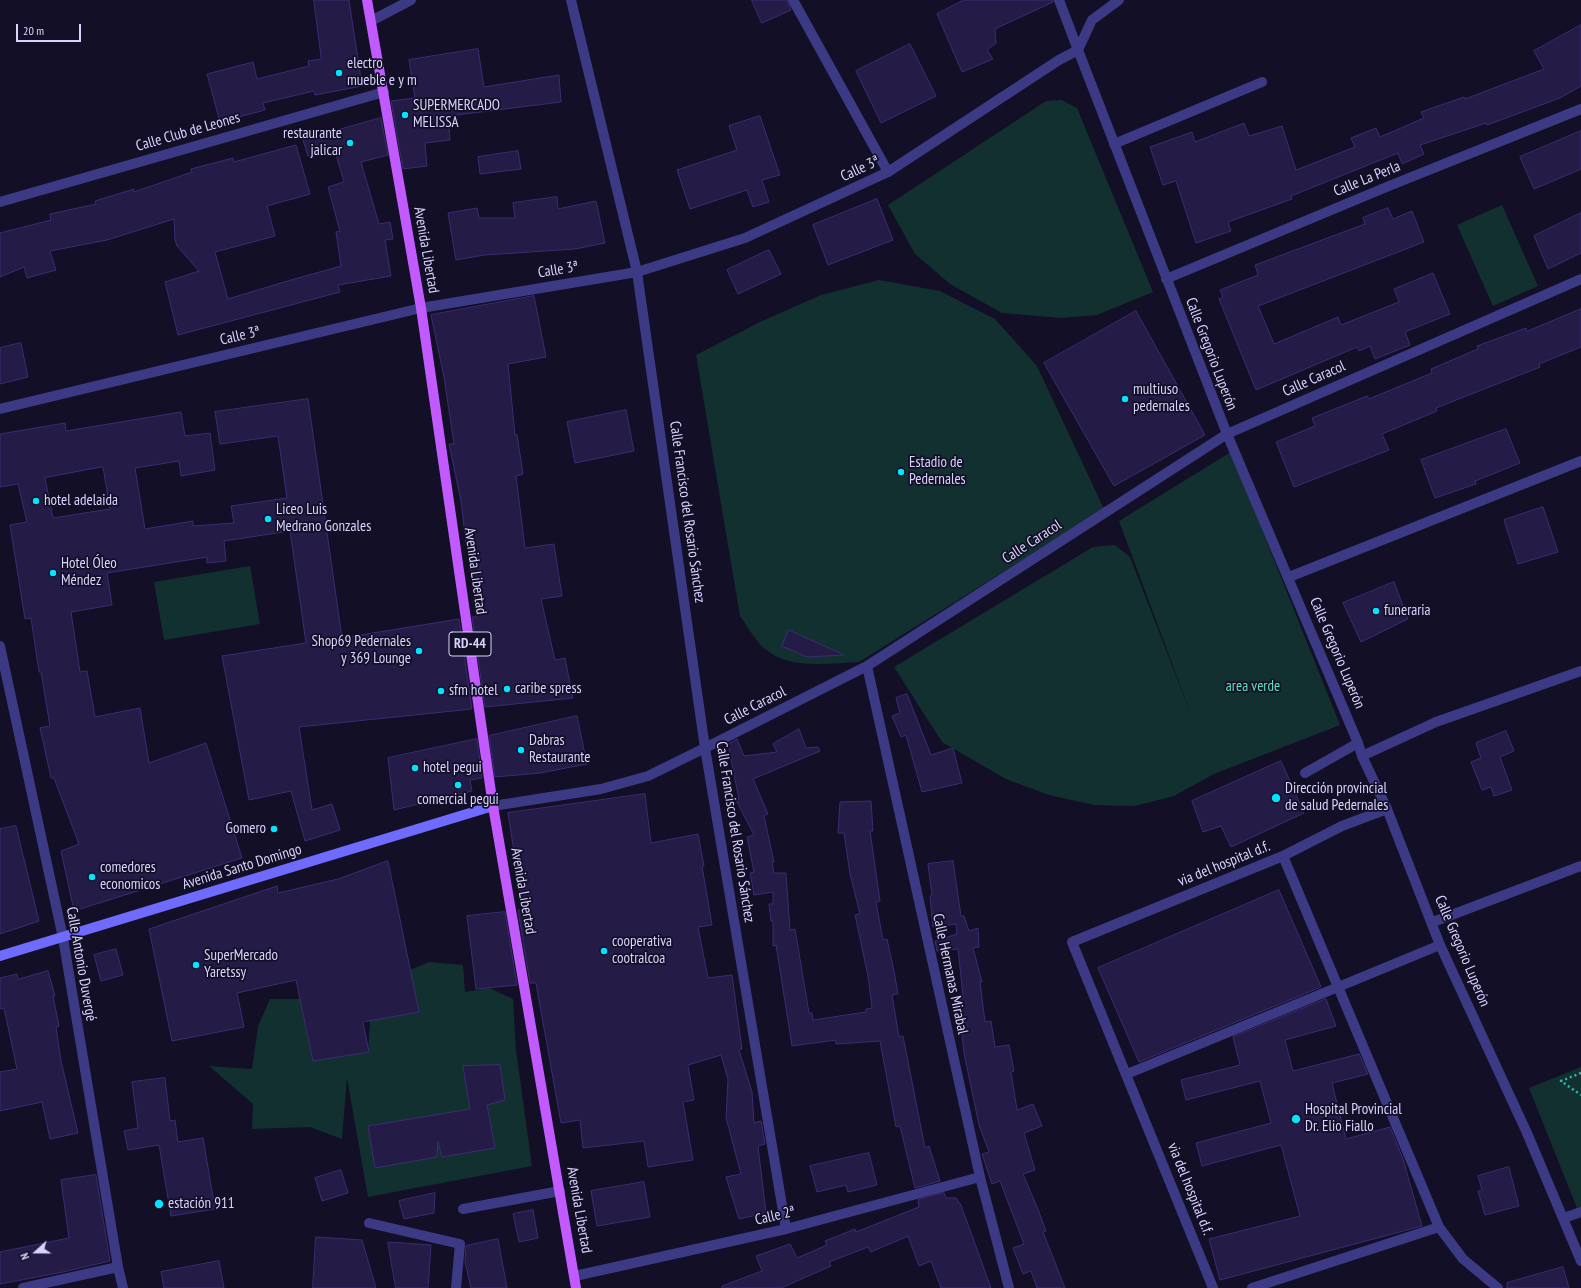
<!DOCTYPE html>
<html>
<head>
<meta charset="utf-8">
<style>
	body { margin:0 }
	#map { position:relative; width:1581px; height:1288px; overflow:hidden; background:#130f26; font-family:"PT Sans Narrow",sans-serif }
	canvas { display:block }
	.north { position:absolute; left:16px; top:1232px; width:40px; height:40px; -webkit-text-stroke:3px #130f26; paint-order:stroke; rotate:249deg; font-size:11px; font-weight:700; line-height:16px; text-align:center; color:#d9d4ff }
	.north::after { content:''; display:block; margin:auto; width:14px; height:18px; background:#d9d4ff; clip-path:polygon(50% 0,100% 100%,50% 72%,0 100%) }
	.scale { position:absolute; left:16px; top:24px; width:65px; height:18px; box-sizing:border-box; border:2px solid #d9d4ff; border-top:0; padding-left:5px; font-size:12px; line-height:14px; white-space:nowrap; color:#d9d4ff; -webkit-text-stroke:3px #130f26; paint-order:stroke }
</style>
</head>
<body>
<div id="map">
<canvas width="1581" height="1288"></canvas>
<div class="north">N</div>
<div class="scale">20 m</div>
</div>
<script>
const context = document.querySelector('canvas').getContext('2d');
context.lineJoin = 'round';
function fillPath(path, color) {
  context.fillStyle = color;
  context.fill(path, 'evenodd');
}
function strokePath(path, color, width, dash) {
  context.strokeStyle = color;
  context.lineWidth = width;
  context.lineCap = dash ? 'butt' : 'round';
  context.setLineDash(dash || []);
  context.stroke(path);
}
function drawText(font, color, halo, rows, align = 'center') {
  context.font = font + ' "PT Sans Narrow",sans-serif';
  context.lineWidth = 3.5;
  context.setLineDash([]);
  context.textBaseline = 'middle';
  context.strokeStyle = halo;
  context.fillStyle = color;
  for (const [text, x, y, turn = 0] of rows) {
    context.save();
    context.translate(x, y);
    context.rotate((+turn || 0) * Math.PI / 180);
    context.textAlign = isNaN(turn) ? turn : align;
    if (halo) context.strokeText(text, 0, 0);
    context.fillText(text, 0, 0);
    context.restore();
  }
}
const green = new Path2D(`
	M 1062,100 L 1077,108 L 1153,292 L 1097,315 L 1061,318 L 1002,313 L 950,284 L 915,254 L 888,205 L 1046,101 Z
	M 1502,205 L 1538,286 L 1493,306 L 1457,225 Z
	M 879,280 L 940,291 L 995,319 L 1037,366 L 1104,509 L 859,662 C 830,663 791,670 766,650 C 756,642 748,627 740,616 L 696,355 L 760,322 L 821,295 Z
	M 1231,452 L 1340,725 L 1214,774 L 1174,796 L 1135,806 L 1094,805 L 1049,795 L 1006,779 L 942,742 L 894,667 L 1093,547 L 1115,545 L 1130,557 L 1192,717 L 1119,521 Z
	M 250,566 L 260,624 L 164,640 L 154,582 Z
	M 429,962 L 463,965 L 465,992 L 489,988 L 513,999 L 516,1050 L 532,1166 L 368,1197 L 347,1078 L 342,1139 L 310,1127 L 252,1129 L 253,1104 L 209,1066 L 252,1069 L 258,1026 L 270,999 L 300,999 L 313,1061 L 368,1052 L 370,1020 L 419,1012 L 410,970 Z
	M 1581,1067 L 1581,1212 L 1579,1213 L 1529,1088 Z`);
const building = new Path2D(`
	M 314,0 L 349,0 L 362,86 L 315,95 L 314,91 L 263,103 L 265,110 L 220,122 L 207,74 L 253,62 L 257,79 L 309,66 L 308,61 L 321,59 Z
	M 752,0 L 787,0 L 791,10 L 762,23 Z
	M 964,0 L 1053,0 L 1053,2 L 995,29 L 996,43 L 987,50 L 993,59 L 962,72 L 937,14 Z
	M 1581,25 L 1581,86 L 1560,98 L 1487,125 L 1486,123 L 1420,145 L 1424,154 L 1402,164 L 1398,153 L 1291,196 L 1292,199 L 1228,222 L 1231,231 L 1196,243 L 1176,181 L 1163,185 L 1150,147 L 1192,132 L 1195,142 L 1244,123 L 1249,136 L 1282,126 L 1296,170 L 1355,147 L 1351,138 L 1376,128 L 1380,137 L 1424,118 L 1421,112 L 1464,97 L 1465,99 L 1544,69 L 1534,51 Z
	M 910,44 L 936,96 L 881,123 L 856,71 Z
	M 478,49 L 484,87 L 559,75 L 561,102 L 448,116 L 450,140 L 425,143 L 427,166 L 403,169 L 391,101 L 415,98 L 409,60 Z
	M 760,116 L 780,175 L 762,180 L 769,202 L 753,207 L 747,190 L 690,209 L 677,170 L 737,150 L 729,126 Z
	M 381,118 L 388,155 L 361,162 L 379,224 L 390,222 L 393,239 L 385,240 L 391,276 L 338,285 L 340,292 L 178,335 L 165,282 L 199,271 L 177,246 L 175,240 L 174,219 L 107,240 L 50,251 L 56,270 L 27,278 L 24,267 L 0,277 L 0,233 L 51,220 L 50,214 L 96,204 L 95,201 L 134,189 L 134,192 L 192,172 L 191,169 L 233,158 L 234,162 L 296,145 L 310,194 L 267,206 L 275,236 L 215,252 L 228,299 L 284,282 L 341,266 L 336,232 L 340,231 L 328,187 L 344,182 L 334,148 L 308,156 L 303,140 Z
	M 1581,131 L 1581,169 L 1534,189 L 1520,157 Z
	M 518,151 L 521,169 L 480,174 L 478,157 Z
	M 557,197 L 558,209 L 596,201 L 605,243 L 575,249 L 484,255 L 456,260 L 448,213 L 477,208 L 479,218 L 515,218 L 513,203 Z
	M 877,199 L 893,240 L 828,265 L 813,225 Z
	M 1388,208 L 1393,219 L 1412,211 L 1424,242 L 1258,306 L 1274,344 L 1338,317 L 1341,325 L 1399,302 L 1394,289 L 1433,273 L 1450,314 L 1405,332 L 1410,345 L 1375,359 L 1370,346 L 1359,351 L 1357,347 L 1256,390 L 1219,299 L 1223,297 L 1220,290 L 1258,275 L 1255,265 L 1365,224 L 1363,218 Z
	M 1581,213 L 1581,253 L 1548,269 L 1534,236 Z
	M 769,250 L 781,274 L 738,294 L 727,270 Z
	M 534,296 L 546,357 L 508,364 L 515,435 L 517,435 L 523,474 L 516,476 L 525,548 L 554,544 L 562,596 L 541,599 L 555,660 L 565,658 L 573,698 L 485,707 L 472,617 L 476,617 L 468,544 L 466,544 L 461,501 L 449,444 L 454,444 L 444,377 L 431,315 Z
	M 1581,309 L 1581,347 L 1539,364 L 1540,367 L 1436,408 L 1437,411 L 1382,434 L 1389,450 L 1294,487 L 1276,442 L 1315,426 L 1312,418 L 1367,396 L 1369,399 L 1432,373 L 1431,369 L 1478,349 L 1477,346 L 1526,328 L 1527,331 Z
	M 1136,311 L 1205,435 L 1114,486 L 1044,363 Z
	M 21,343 L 28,377 L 0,384 L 0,348 Z
	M 308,399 L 342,638 L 459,619 L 472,709 L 299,727 L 312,810 L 332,804 L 340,830 L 305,841 L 291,791 L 249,800 L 222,656 L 306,643 L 290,531 L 224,541 L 226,561 L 207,563 L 207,557 L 107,573 L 112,605 L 71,612 L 80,672 L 87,671 L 95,717 L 140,708 L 149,763 L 206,743 L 242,858 L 74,911 L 61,851 L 79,844 L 54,778 L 51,778 L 40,728 L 50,726 L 41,672 L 39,672 L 31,618 L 25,619 L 10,525 L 27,522 L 18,484 L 0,487 L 0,434 L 65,423 L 66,431 L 181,412 L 185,436 L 210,433 L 215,470 L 181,476 L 179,461 L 135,468 L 145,529 L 193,521 L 193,526 L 234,523 L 231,506 L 287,498 L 278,436 L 220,444 L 215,412 ZM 103,467 L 110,509 L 53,518 L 45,478 Z
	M 626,410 L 634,451 L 575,463 L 567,422 Z
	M 1506,429 L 1520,463 L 1475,481 L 1476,484 L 1435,498 L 1421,460 Z
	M 1543,507 L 1558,552 L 1518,564 L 1504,520 Z
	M 1394,582 L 1408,619 L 1361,642 L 1343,603 Z
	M 789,630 L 844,655 L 807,657 L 782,646 Z
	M 907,694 L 931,755 L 953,748 L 962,783 L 922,792 L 906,735 L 901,737 L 892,716 L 900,713 L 896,698 Z
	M 577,716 L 587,764 L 540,773 L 495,777 L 489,736 Z
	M 799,729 L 806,748 L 818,747 L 820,751 L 753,779 L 768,814 L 764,816 L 774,862 L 772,862 L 774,873 L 786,873 L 790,930 L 795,929 L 809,1013 L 812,1013 L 813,1020 L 866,1012 L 866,1009 L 872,1008 L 868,976 L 855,915 L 860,914 L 850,874 L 844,833 L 838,833 L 840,802 L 871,801 L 873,831 L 870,831 L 880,901 L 876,902 L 883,940 L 887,939 L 894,971 L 898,994 L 892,995 L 899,1037 L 903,1036 L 925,1148 L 929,1146 L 940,1181 L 915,1188 L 900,1126 L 896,1127 L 880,1041 L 836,1044 L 836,1040 L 792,1046 L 776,945 L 773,946 L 773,921 L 771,921 L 769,904 L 773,904 L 773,892 L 754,895 L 750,873 L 754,872 L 747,837 L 754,835 L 736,800 L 739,799 L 728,744 L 737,739 L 744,756 L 777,752 L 773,744 Z
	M 1506,731 L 1514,751 L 1500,757 L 1512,790 L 1494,796 L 1491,787 L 1482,790 L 1471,762 L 1481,758 L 1476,743 Z
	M 477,739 L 482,778 L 470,780 L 472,791 L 394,810 L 388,758 Z
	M 1281,761 L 1304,813 L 1231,847 L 1221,826 L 1203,832 L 1192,801 Z
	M 645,794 L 651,843 L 698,834 L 704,866 L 702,866 L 712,925 L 698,927 L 708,978 L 732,975 L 742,1049 L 739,1050 L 752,1092 L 754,1123 L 761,1121 L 765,1144 L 758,1146 L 766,1213 L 739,1219 L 726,1177 L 741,1174 L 726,1118 L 728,1079 L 721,1055 L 688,1065 L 694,1100 L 683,1102 L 693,1160 L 648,1167 L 644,1141 L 583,1148 L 580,1120 L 561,1123 L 536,983 L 530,983 L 518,910 L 523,910 L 508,813 Z
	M 16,826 L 39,921 L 0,934 L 0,829 Z
	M 388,861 L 419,1012 L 363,1022 L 369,1052 L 313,1061 L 296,980 L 237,993 L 244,1027 L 172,1041 L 149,929 L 277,886 L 278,893 L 338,879 Z
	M 953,861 L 961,916 L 964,916 L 969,931 L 978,928 L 979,947 L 973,948 L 982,982 L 980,982 L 985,1022 L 991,1021 L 995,1047 L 1009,1045 L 1014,1071 L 1011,1072 L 1017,1110 L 1033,1104 L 1042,1126 L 1024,1133 L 1035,1170 L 1023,1174 L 1039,1212 L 1046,1231 L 1043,1232 L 1065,1288 L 1037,1288 L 1031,1271 L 1023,1274 L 1013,1248 L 1024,1244 L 1000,1181 L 992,1184 L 982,1154 L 989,1152 L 979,1125 L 964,1053 L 961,1026 L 963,1026 L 959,996 L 963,996 L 958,949 L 937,951 L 935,941 L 957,934 L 956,924 L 933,927 L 930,896 L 932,895 L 928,864 Z
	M 1279,890 L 1321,987 L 1139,1062 L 1098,968 Z
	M 505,912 L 517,985 L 476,989 L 467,916 Z
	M 116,949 L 123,975 L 101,981 L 94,955 Z
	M 48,971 L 55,996 L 53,996 L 59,1026 L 56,1027 L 61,1061 L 78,1133 L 50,1139 L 42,1102 L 0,1111 L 0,1072 L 17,1069 L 4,1008 L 0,1009 L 0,978 L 17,974 L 18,979 Z
	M 1326,999 L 1336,1026 L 1285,1040 L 1293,1071 L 1359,1054 L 1368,1074 L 1332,1083 L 1346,1139 L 1390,1127 L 1403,1159 L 1422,1226 L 1220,1280 L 1209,1239 L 1300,1216 L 1281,1145 L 1202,1166 L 1196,1143 L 1271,1123 L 1260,1081 L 1186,1100 L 1181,1080 L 1240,1065 L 1233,1037 Z
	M 500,1065 L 505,1100 L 487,1105 L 495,1148 L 442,1157 L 438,1142 L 437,1157 L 375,1168 L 368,1126 L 470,1109 L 463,1066 Z
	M 165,1078 L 170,1121 L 175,1120 L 178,1142 L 203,1138 L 215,1209 L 171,1216 L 159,1145 L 128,1150 L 124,1131 L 138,1128 L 132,1082 Z
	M 869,1153 L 877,1185 L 848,1192 L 846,1185 L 817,1192 L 810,1166 Z
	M 1509,1167 L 1519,1206 L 1485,1215 L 1478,1191 L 1482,1190 L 1478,1176 Z
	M 341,1170 L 348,1193 L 322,1201 L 315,1178 Z
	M 96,1175 L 110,1261 L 63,1272 L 0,1284 L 0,1252 L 69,1238 L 61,1180 Z
	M 644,1182 L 650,1217 L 597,1226 L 591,1191 Z
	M 435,1193 L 434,1213 L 404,1219 L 399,1201 Z
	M 944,1193 L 946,1198 L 956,1198 L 961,1205 L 991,1288 L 941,1288 L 931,1261 L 919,1266 L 908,1236 L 871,1252 L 868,1247 L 829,1262 L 831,1266 L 781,1288 L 722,1288 L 722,1286 L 762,1271 L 756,1256 L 790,1244 L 797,1258 L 827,1245 L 825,1241 L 855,1229 L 856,1232 L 919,1207 L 918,1200 Z
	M 533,1210 L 538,1238 L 519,1242 L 513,1214 Z
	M 316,1237 L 362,1240 L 376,1288 L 313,1288 Z
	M 498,1239 L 507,1288 L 471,1288 L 465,1262 L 466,1246 Z
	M 388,1242 L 431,1245 L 428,1288 L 396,1288 Z
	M 219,1261 L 224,1288 L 164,1288 L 161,1272 Z
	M 1563,1267 L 1569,1288 L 1507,1288 L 1507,1283 Z`);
const path = new Path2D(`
	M 1581,1073 L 1561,1081 L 1581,1095`);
const service = new Path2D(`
	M 1305,773 L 1358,743
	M 1283,856 L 1342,826 L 1387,809
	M 1127,1074 L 1440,945
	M 1564,1218 L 1581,1212
	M 369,1223 L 460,1244 L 456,1288
	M 1213,1288 L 1072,942 L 1283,856 L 1439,1227 L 1463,1259 L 1498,1288
	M 1252,1288 L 1439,1227`);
const minor = new Path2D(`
	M 571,0 L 637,272 L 705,748 L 786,1229
	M 793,0 L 888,172
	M 1059,0 L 1078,50
	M 371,21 L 411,0
	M 1078,50 L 1092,20 L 1119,0
	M 1114,144 L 1262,82
	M 0,202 L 384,92
	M 1166,279 L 1389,186 L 1581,109
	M 0,409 L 421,308
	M 1289,577 L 1581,461
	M 0,646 L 63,938 L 118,1267 L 123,1288
	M 867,666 L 980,1177 L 1009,1288
	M 1362,756 L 1436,722 L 1581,671
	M 493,806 L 601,789 L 648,776 L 705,748 L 867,666 L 1227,434 L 1581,279
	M 1433,922 L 1581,866
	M 463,1209 L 560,1191
	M 575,1276 L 786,1229 L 980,1177
	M 23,1288 L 118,1267`);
const tertiary = new Path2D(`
	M 421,308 L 637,272 L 745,238 L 888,172 L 1059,60 L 1078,50 L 1227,434 L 1358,743 L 1362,756 L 1387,809 L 1440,945 L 1527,1133 L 1581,1261`);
const secondary = new Path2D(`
	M 0,956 L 493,806`);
const primary = new Path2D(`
	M 367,0 L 421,308 L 493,806 L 576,1288`);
const markers = [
	[339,73,4,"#00e5ff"],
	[405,115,4,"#00e5ff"],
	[350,143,4,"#00e5ff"],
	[1125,399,4,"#00e5ff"],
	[901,472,4,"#00e5ff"],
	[36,501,4,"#00e5ff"],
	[268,519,4,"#00e5ff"],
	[53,573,4,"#00e5ff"],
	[1376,611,4,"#00e5ff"],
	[419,651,4,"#00e5ff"],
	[507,689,4,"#00e5ff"],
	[441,691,4,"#00e5ff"],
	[521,750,4,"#00e5ff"],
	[415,768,4,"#00e5ff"],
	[458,785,4,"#00e5ff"],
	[1276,798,5,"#00e5ff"],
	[274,829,4,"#00e5ff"],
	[92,877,4,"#00e5ff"],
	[604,951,4,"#00e5ff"],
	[196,965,4,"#00e5ff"],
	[1296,1119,5,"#00e5ff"],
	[159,1204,5,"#00e5ff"]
];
const shields = [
	[470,644,42]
];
const shieldNames = [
	["RD-44",470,644]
];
const poiNames = [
	["electro",347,64],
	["mueble e y m",347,81],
	["SUPERMERCADO",413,106],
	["MELISSA",413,123],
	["restaurante",342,134,"right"],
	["jalicar",342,151,"right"],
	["multiuso",1133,390],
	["pedernales",1133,407],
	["Estadio de",909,463],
	["Pedernales",909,480],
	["hotel adelaida",44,501],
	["Liceo Luis",276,510],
	["Medrano Gonzales",276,527],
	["Hotel Óleo",61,564],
	["Méndez",61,581],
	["funeraria",1384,611],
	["Shop69 Pedernales",411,642,"right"],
	["y 369 Lounge",411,659,"right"],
	["caribe spress",515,689],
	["sfm hotel",449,691],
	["Dabras",529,741],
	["Restaurante",529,758],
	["hotel pegui",423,768],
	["Dirección provincial",1285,789],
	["de salud Pedernales",1285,806],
	["comercial pegui",458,800,"center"],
	["Gomero",266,829,"right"],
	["comedores",100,868],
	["economicos",100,885],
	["cooperativa",612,942],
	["cootralcoa",612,959],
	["SuperMercado",204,956],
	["Yaretssy",204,973],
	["Hospital Provincial",1305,1110],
	["Dr. Elio Fiallo",1305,1127],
	["estación 911",168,1204]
];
const streetNames = [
	["Calle Club de Leones",188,132,-16],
	["Calle 3ª",860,169,-25],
	["Calle La Perla",1367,179,-22],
	["Avenida Libertad",426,250,80],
	["Calle 3ª",558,270,-9],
	["Calle 3ª",240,336,-13],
	["Calle Gregorio Luperón",1211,354,69],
	["Calle Caracol",1314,379,-24],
	["Calle Francisco del Rosario Sánchez",687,512,82],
	["Calle Caracol",1032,542,-33],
	["Avenida Libertad",475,571,82],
	["Calle Gregorio Luperón",1337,653,67],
	["Calle Caracol",755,706,-27],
	["Calle Francisco del Rosario Sánchez",735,832,81],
	["via del hospital d.f.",1224,864,-22],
	["Avenida Santo Domingo",242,867,-17],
	["Avenida Libertad",523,891,80],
	["Calle Gregorio Luperón",1462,951,67],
	["Calle Antonio Duvergé",81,964,80],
	["Calle Hermanas Mirabal",950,974,78],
	["via del hospital d.f.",1190,1189,68],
	["Avenida Libertad",579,1210,80],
	["Calle 2ª",775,1216,-13]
];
const parkNames = [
	["area verde",1253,687]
];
fillPath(green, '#12302f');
fillPath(building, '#241b47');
strokePath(building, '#3b2d73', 1);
strokePath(path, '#2fb8b0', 2.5, [2, 3]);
strokePath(service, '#3d3a85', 10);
strokePath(minor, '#3d3a85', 10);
strokePath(tertiary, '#3d3a85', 10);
strokePath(secondary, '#6f6bff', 10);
strokePath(primary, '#c25bff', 10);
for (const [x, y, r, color] of markers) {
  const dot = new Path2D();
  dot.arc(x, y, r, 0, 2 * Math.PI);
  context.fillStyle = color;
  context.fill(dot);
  strokePath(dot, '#130f26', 1.5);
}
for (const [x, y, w] of shields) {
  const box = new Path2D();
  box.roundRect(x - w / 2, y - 12, w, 24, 3);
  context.fillStyle = '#130f26';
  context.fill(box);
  strokePath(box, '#d9d4ff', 1);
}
drawText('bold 14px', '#d9d4ff', null, shieldNames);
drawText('15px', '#d9d4ff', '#130f26', poiNames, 'left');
drawText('15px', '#d9d4ff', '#130f26', streetNames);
drawText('15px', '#5fe0c0', '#130f26', parkNames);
</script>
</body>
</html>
